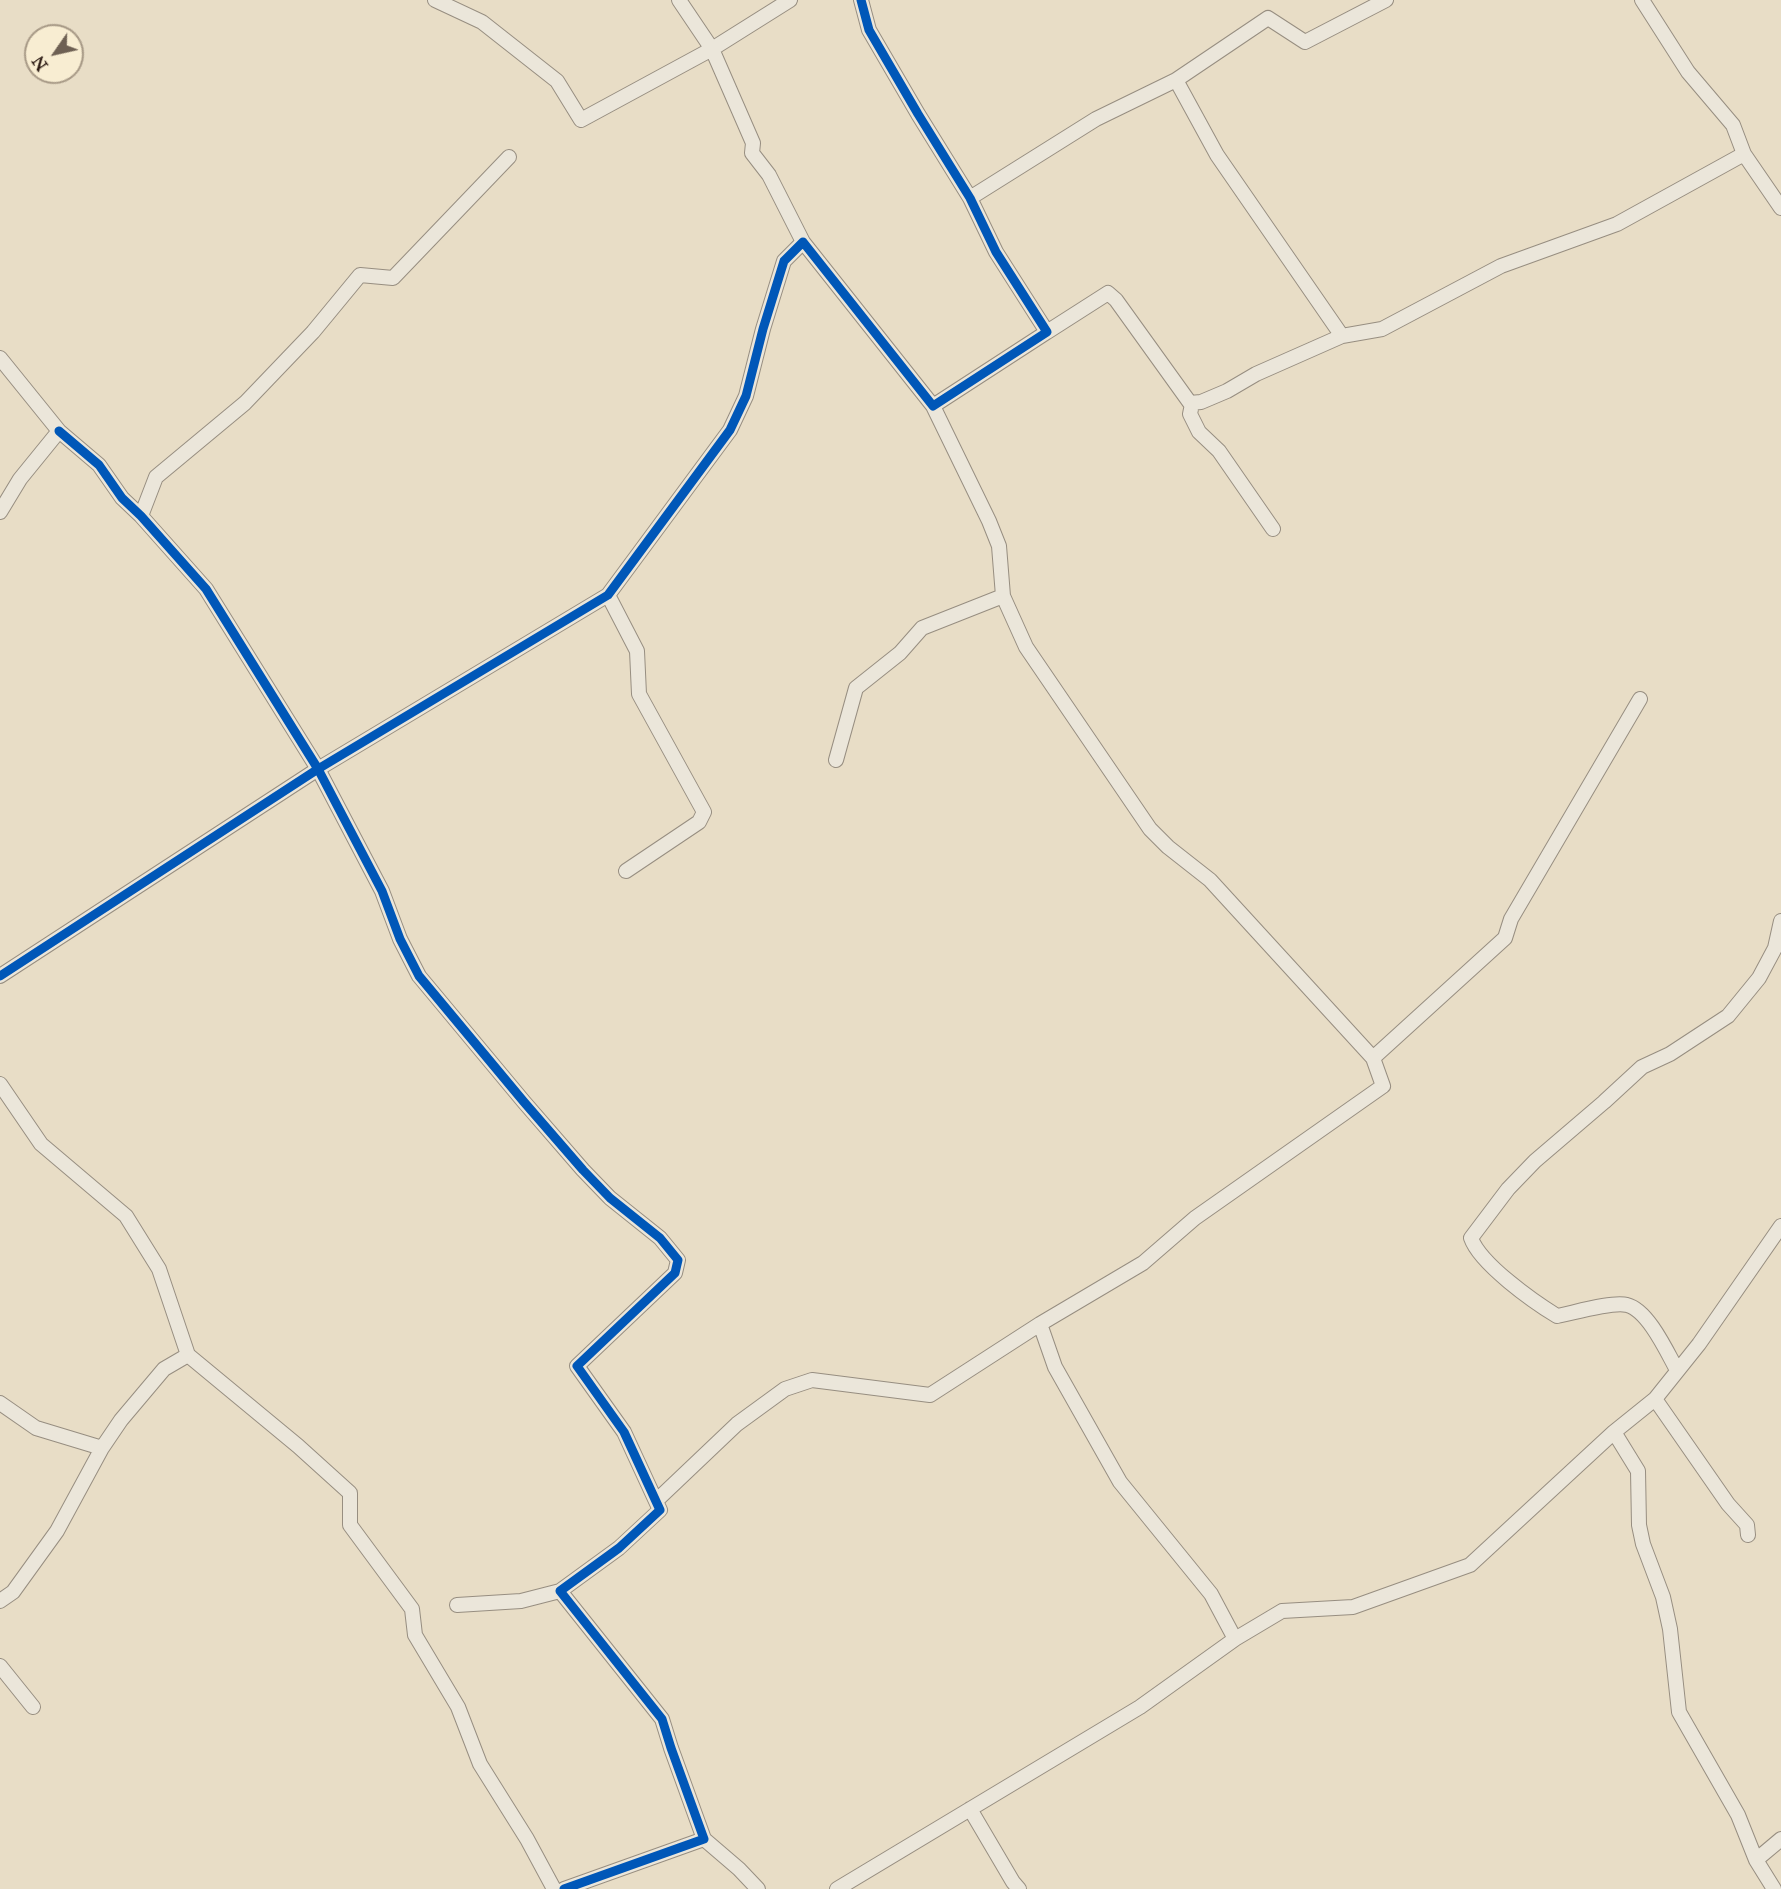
<!DOCTYPE html>
<html>
<head>
<meta charset="utf-8">
<style>
	body { margin:0 }
	#map { position:relative; width:1781px; height:1889px; overflow:hidden; background:#e8ddc6; font-family:"IM FELL Great Primer",serif }
	canvas { display:block }
	.north { position:absolute; left:24px; top:24px; width:60px; height:60px; box-sizing:border-box; background:#f8edd2; border:2px solid #a79986; border-radius:50%; rotate:236deg; font-size:16px; font-weight:700; line-height:24px; text-align:center; color:#2d1c15 }
	.north::after { content:''; display:block; margin:auto; width:21px; height:27px; background:#6e6053; clip-path:polygon(50% 0,100% 100%,50% 72%,0 100%) }
</style>
</head>
<body>
<div id="map">
<canvas width="1781" height="1889"></canvas>
<div class="north">N</div>
</div>
<script>
const context = document.querySelector('canvas').getContext('2d');
context.lineJoin = 'round';
function strokePath(path, color, width, dash) {
  context.strokeStyle = color;
  context.lineWidth = width;
  context.lineCap = dash ? 'butt' : 'round';
  context.setLineDash(dash || []);
  context.stroke(path);
}
const minor = new Path2D(`
	M 435,0 L 482,22 L 557,81 L 581,120 L 712,49 L 790,0
	M 679,0 L 712,49 L 753,143 L 752,153 L 769,175 L 803,242
	M 1642,0 L 1688,72 L 1733,125 L 1744,154
	M 1176,80 L 1217,155 L 1342,336
	M 970,198 L 1096,119 L 1176,80 L 1268,18 L 1305,42 L 1386,0
	M 1047,332 L 1108,293 L 1116,300 L 1190,403 L 1201,402 L 1227,391 L 1256,374 L 1342,336 L 1382,329 L 1501,266 L 1617,224 L 1744,154 L 1781,208
	M 0,358 L 59,431 L 20,479 L 0,512
	M 1190,403 L 1192,404 L 1190,414 L 1199,432 L 1219,451 L 1273,529
	M 933,406 L 989,521 L 999,546 L 1003,596 L 1026,647 L 1150,829 L 1168,847 L 1210,880 L 1373,1058 L 1505,938 L 1511,919 L 1640,699
	M 59,431 L 99,465 L 122,498 L 141,516 L 206,589 L 318,769 L 382,891 L 400,939 L 419,976 L 524,1102 L 583,1170 L 610,1198 L 660,1238 L 678,1260 L 675,1273 L 577,1366 L 624,1432 L 660,1510 L 619,1548 L 560,1591 L 662,1719 L 671,1748 L 704,1839 L 564,1889
	M 141,516 L 156,477 L 245,403 L 313,332 L 360,275 L 393,278 L 509,157
	M 608,595 L 637,651 L 639,694 L 704,812 L 699,822 L 626,871
	M 836,760 L 856,688 L 900,653 L 922,628 L 1003,596
	M 0,976 L 318,769 L 608,595 L 730,430 L 746,396 L 763,329 L 784,261 L 803,242 L 933,406 L 1047,332 L 996,252 L 970,198 L 918,114 L 869,30 L 861,0
	M 0,1084 L 41,1144 L 126,1216 L 159,1269 L 188,1355 L 298,1446 L 350,1493 L 350,1525 L 412,1609 L 415,1635 L 458,1707 L 480,1764 L 527,1839 L 554,1889
	M 1040,1324 L 1055,1367 L 1120,1482 L 1211,1594 L 1235,1639
	M 1677,1370 C 1667,1352 1648,1310 1627,1305 C 1613,1301 1573,1313 1557,1316 C 1534,1302 1480,1264 1471,1238 L 1508,1189 L 1535,1161 L 1604,1102 L 1642,1067 L 1670,1054 L 1728,1016 L 1759,978 L 1775,948 L 1781,921
	M 1655,1399 L 1728,1504 L 1747,1525 L 1748,1535
	M 0,1403 L 36,1428 L 102,1448
	M 1614,1432 L 1638,1471 L 1639,1525 L 1643,1544 L 1663,1597 L 1670,1629 L 1679,1712 L 1738,1815 L 1756,1860 L 1774,1889
	M 656,1501 L 737,1424 L 785,1389 L 812,1380 L 930,1395 L 1040,1324 L 1143,1263 L 1195,1218 L 1383,1086 L 1373,1058
	M 0,1601 L 13,1592 L 57,1531 L 102,1448 L 121,1420 L 164,1369 L 188,1355
	M 457,1605 L 521,1601 L 560,1591
	M 0,1666 L 33,1707
	M 970,1809 L 1013,1882 L 1019,1889
	M 704,1839 L 739,1869 L 758,1889
	M 1756,1860 L 1781,1839
	M 837,1889 L 1140,1707 L 1235,1639 L 1282,1611 L 1353,1607 L 1470,1565 L 1614,1432 L 1655,1399 L 1699,1344 L 1781,1226`);
const cycleway = new Path2D(`
	M 59,431 L 99,465 L 122,498 L 141,516 L 206,589 L 318,769 L 382,891 L 400,939 L 419,976 L 524,1102 L 583,1170 L 610,1198 L 660,1238 L 678,1260 L 675,1273 L 577,1366 L 624,1432 L 660,1510 L 619,1548 L 560,1591 L 662,1719 L 671,1748 L 704,1839 L 564,1889
	M 0,976 L 318,769 L 608,595 L 730,430 L 746,396 L 763,329 L 784,261 L 803,242 L 933,406 L 1047,332 L 996,252 L 970,198 L 918,114 L 869,30 L 861,0`);
strokePath(minor, '#978e81', 16);
strokePath(minor, '#ebe6da', 14);
strokePath(cycleway, '#0057b8', 9);
</script>
</body>
</html>
